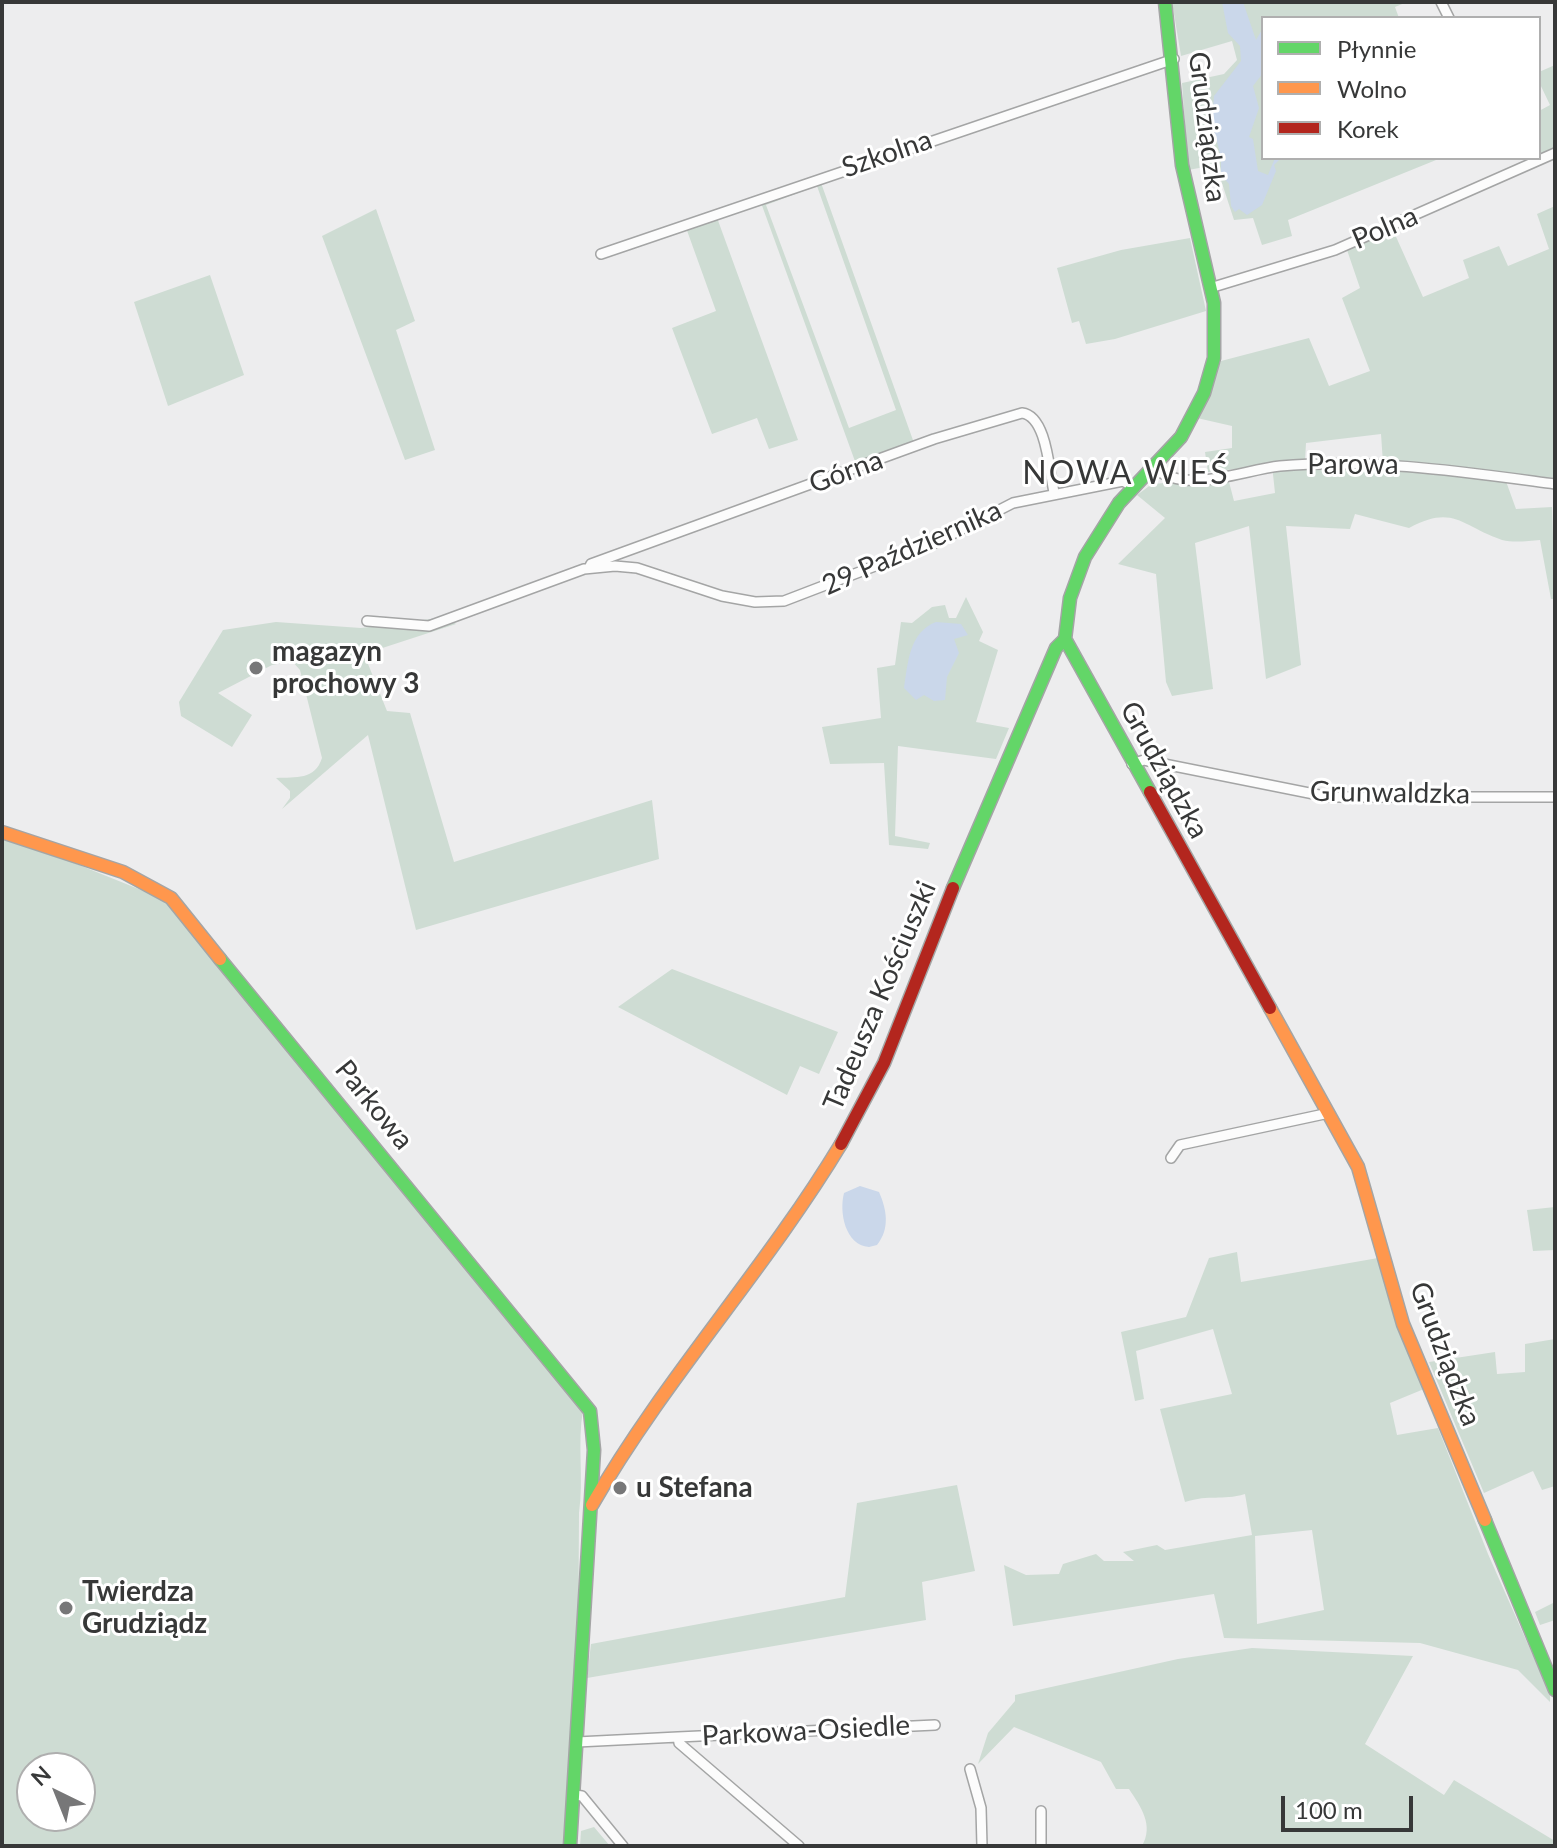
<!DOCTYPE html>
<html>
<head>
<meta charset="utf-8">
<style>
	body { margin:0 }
	#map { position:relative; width:1557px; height:1848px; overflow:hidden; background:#ededee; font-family:Lato,sans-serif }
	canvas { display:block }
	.frame { position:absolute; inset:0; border:4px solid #373838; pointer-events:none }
	.legend { position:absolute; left:1261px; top:16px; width:280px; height:144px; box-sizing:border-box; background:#fff; border:2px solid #afafaf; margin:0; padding:10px 14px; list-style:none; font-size:24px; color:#373838 }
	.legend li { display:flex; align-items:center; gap:16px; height:40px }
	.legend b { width:40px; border:2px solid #afafaf }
	.north { position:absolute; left:16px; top:1752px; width:80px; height:80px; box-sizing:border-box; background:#fff; border:2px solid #afafaf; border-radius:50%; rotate:317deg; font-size:22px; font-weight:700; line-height:32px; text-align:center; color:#373838 }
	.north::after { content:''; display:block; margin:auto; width:28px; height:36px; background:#777778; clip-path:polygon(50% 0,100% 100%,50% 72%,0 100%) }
	.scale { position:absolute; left:1281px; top:1796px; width:132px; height:36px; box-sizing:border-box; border:4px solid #373838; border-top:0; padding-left:10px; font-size:24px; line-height:28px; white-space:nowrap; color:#373838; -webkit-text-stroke:6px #fff; paint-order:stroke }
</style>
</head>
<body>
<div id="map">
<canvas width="1557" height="1848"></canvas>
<div class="frame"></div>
<ul class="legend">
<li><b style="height:10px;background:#63d668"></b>Płynnie</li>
<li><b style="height:10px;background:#ff974d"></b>Wolno</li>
<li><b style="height:10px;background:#b3261e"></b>Korek</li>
</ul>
<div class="north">N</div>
<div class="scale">100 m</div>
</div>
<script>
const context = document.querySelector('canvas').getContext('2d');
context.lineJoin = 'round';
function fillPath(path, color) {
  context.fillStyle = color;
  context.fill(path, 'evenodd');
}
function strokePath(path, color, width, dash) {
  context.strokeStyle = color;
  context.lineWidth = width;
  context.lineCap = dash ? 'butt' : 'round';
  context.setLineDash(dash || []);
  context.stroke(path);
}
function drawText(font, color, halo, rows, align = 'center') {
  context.font = font + ' Lato,sans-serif';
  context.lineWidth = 6;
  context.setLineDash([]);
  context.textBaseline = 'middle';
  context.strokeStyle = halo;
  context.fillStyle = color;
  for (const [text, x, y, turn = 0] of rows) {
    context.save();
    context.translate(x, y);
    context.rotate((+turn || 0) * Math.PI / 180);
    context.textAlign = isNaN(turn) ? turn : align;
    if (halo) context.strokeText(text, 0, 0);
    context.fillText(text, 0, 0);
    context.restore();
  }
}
const green = new Path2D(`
	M 1172,2 L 1407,2 L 1395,7 L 1399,18 L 1263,18 L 1263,158 L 1441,158 L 1288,220 L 1292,236 L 1262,245 L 1253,218 L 1234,220 L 1216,165 L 1188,170 L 1182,83 L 1224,74 L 1237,60 L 1232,41 L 1181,56 Z
	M 1555,65 L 1555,149 L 1539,156 L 1539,111 L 1550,105 L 1539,82 L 1539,72 Z
	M 820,180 L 914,443 L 856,464 L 760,200 ZM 817,186 L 896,410 L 849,428 L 766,205 Z
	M 1555,206 L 1555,478 L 1503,473 L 1516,509 L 1552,507 L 1555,599 L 1551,599 L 1540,540 C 1528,541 1514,543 1502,540 C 1461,526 1454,504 1409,528 L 1355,514 L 1350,529 L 1286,526 L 1301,665 L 1266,679 L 1249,526 L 1195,543 L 1213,689 L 1172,696 L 1166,682 L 1156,574 L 1118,564 L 1165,518 L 1137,495 L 1152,484 L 1228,478 L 1234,501 L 1275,493 L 1272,465 L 1208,472 L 1205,452 L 1232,448 L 1232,426 L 1197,418 L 1221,361 L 1309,338 L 1329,386 L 1370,371 L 1342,298 L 1360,288 L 1347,250 L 1393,230 L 1423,297 L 1469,278 L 1463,260 L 1499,246 L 1508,266 L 1549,249 L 1537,214 ZM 1381,434 L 1383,463 L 1305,461 L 1306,443 Z
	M 376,209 L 415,321 L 396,330 L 435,450 L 405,460 L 322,236 Z
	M 716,215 L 798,440 L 769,449 L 757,418 L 712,434 L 672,328 L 716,311 L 685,225 Z
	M 1190,238 L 1206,311 L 1115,339 L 1086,344 L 1079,321 L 1072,323 L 1057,268 L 1121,250 Z
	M 210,275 L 244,375 L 168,406 L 134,302 Z
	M 966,597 L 983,632 L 979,641 L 998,650 L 976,722 L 1009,728 L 996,759 L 898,746 L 895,836 L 930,843 L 928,849 L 889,845 L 884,763 L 830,764 L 822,727 L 881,718 L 877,668 L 895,665 L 901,622 L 912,623 L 932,607 L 945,605 L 949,618 L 956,618 Z
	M 446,617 L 456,624 L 364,654 L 387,711 L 410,713 L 454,862 L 652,800 L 659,859 L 416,930 L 368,735 L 282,809 L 290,798 L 290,791 L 276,778 C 296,777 315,780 322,758 L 300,670 L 292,661 L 272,665 L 218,693 L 252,715 L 232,747 L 181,716 L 179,702 L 223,630 L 276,622 L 361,628 Z
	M 2,834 L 166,900 L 583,1410 C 577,1444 584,1478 579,1513 L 578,1680 L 567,1846 L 2,1846 ZM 32,1768 L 80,1768 L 80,1816 L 32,1816 Z
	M 672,969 L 838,1032 L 819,1074 L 800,1066 L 787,1095 L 618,1007 Z
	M 1555,1207 L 1555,1250 L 1533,1251 L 1527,1210 Z
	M 1237,1252 L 1241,1282 L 1378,1258 L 1424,1389 L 1390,1403 L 1397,1435 L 1438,1428 L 1488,1554 L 1550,1694 L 1550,1702 L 1518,1670 L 1420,1643 L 1224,1638 L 1214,1594 L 1013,1626 L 1004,1565 L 1026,1575 L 1059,1574 L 1063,1564 L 1096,1554 L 1104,1561 L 1134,1561 L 1123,1552 L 1157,1545 L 1165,1550 L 1252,1535 L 1245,1494 C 1221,1501 1210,1494 1185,1502 L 1160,1409 L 1232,1394 L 1213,1329 L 1136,1351 L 1144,1399 L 1135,1401 L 1121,1332 L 1186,1317 L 1209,1258 ZM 1312,1530 L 1324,1610 L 1257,1624 L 1255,1536 Z
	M 1555,1339 L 1555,1486 L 1542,1490 L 1533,1471 L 1484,1493 L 1429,1362 L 1495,1352 L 1497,1374 L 1525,1372 L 1525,1344 Z
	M 957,1485 L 975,1571 L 922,1582 L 926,1620 L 587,1678 L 591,1644 L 845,1597 L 857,1503 Z
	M 1555,1602 L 1555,1620 L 1540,1625 L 1535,1612 Z
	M 1252,1648 L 1413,1656 L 1365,1744 L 1444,1795 L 1454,1780 L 1555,1841 L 1555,1846 L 1142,1846 C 1154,1825 1141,1807 1129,1789 L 1116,1789 L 1101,1762 L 1014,1727 L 978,1764 L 988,1733 L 1015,1701 L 1015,1695 L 1178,1659 Z
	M 594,1827 L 610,1846 L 580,1846 L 581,1831 Z`);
const water = new Path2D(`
	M 1222,2 L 1243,2 L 1256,40 L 1263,28 L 1263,73 L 1253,86 L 1259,108 L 1249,137 L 1253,139 L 1258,171 L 1268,175 L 1275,158 L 1281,158 L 1274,165 L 1276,171 L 1262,205 L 1247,215 L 1239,209 L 1235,212 L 1231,206 L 1229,184 L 1221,175 L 1221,157 L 1212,123 L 1214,96 L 1241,61 L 1240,46 L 1228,33 Z
	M 936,622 L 961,624 L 968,635 L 954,639 L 959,653 L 947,677 L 945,700 L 934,701 L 924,695 L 916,700 L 904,688 C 908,663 909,632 936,622 Z
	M 860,1186 L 879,1192 C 887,1210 890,1229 877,1245 L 869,1247 C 845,1245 839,1212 844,1193 Z`);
const street = new Path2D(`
	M 1441,2 L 1449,18
	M 601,254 L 1174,59
	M 1210,288 L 1335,250 L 1555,153
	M 1154,468 C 1187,495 1242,470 1280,466 C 1372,458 1464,472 1555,484
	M 589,568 L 591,564 L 934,439 L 1022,413 C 1047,416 1049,471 1054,492
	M 367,621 L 429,626 L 584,569 L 615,566 L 637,568 L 722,596 L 755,602 L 784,601 L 935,543 L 1013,503 L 1123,481 L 1134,487
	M 1132,764 L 1144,760 L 1329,797 L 1555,797
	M 1171,1158 L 1180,1145 L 1329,1113
	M 678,1737 L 935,1725
	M 577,1742 L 678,1737 L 679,1743 L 799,1846
	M 970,1769 L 981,1808 L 982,1846
	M 575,1795 L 582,1796 L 623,1846
	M 1041,1811 L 1041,1846`);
const fast = new Path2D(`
	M 1150,792 L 1065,639 L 1070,598 L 1085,557 L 1119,503 L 1181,437 L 1204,393 L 1214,358 L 1214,303 L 1182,165 L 1165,2
	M 953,888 L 1056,648 L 1065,639
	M 220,959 L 590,1411 L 594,1450 L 570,1846
	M 1485,1520 L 1555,1690`);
const slow = new Path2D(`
	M 2,832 L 123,872 L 171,898 L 220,959
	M 1270,1008 L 1358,1167 L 1403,1324 L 1485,1520
	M 592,1505 C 665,1378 765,1270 841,1144`);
const jam = new Path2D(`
	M 1150,792 L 1270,1008
	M 841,1144 L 884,1063 L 953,888`);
const markers = [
	[256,668,8,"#777778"],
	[620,1488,8,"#777778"],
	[66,1608,8,"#777778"]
];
const streetNames = [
	["Grudziądzka",1207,127,83],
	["Szkolna",887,154,-19],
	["Polna",1385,228,-23],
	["Parowa",1353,465],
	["Górna",846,472,-20],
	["29 Października",912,548,-24],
	["Grudziądzka",1164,770,61],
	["Grunwaldzka",1390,793,1],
	["Tadeusza Kościuszki",880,996,-67],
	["Parkowa",374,1105,51],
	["Grudziądzka",1445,1354,69],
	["Parkowa-Osiedle",806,1731,-3]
];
const poiNames = [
	["magazyn",272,652],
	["prochowy 3",272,684],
	["u Stefana",636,1488],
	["Twierdza",82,1592],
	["Grudziądz",82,1624]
];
const quarterNames = [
	["NOWA WIEŚ",1126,474]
];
fillPath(green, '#cedcd3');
fillPath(water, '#cad7ea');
strokePath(street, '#a4a5a5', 12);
strokePath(fast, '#a4a5a5', 15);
strokePath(slow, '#a4a5a5', 15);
strokePath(jam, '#a4a5a5', 15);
strokePath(street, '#fcfcfc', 9);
strokePath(fast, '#63d668', 12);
strokePath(slow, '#ff974d', 12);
strokePath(jam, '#b3261e', 12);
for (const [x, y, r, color] of markers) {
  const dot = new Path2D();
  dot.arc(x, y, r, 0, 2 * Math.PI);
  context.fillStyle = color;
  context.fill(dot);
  strokePath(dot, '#fff', 3);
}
drawText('28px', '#373838', '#fff', streetNames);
drawText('bold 28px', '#373838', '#fff', poiNames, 'left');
context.letterSpacing = '2px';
drawText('32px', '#373838', '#fff', quarterNames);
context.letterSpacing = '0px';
</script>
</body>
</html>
